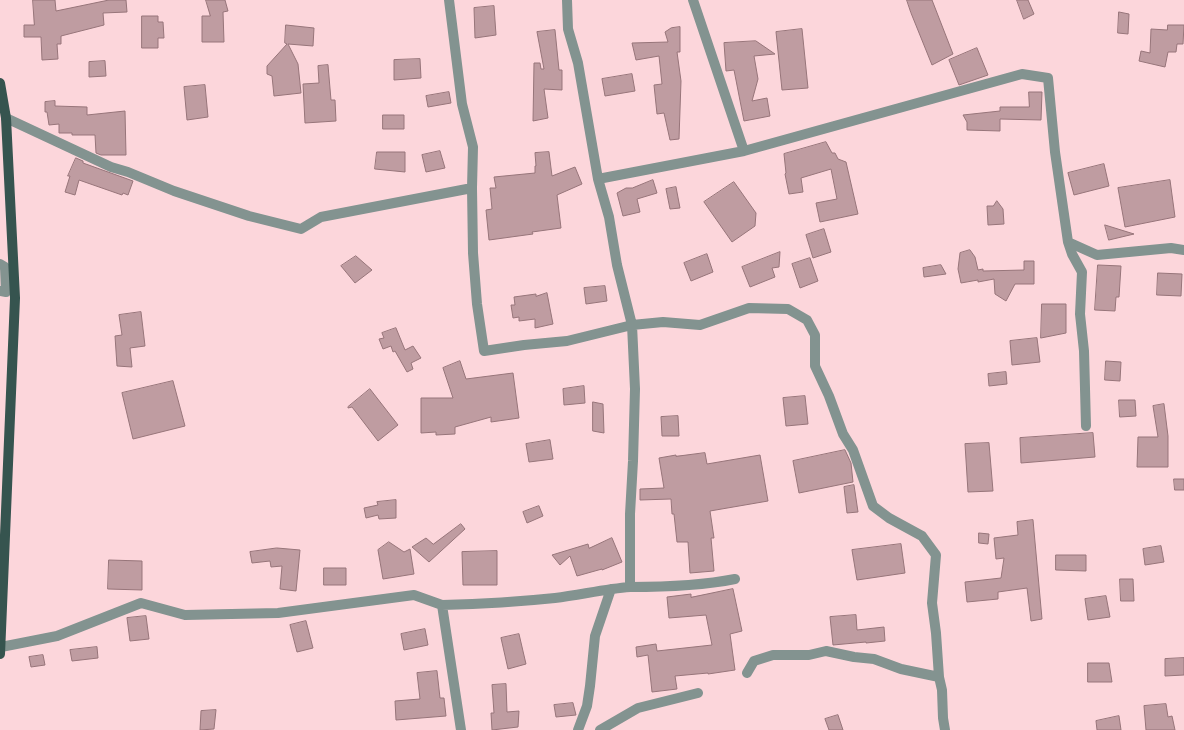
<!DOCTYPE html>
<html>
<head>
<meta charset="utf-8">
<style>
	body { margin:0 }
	canvas { display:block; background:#fcd6db }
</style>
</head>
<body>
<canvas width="1184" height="730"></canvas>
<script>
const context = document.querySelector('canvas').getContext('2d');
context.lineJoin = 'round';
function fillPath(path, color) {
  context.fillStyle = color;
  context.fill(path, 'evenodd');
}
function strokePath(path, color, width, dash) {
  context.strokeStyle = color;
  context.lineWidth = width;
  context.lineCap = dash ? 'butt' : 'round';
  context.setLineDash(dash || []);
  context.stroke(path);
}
const building = new Path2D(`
	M 33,0 L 55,0 L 56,11 L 109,0 L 126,0 L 127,12 L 103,13 L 104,25 L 61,36 L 61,44 L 57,44 L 58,59 L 42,60 L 41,37 L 24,37 L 24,25 L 34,25 Z
	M 206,0 L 225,0 L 228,11 L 223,12 L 224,42 L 202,42 L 202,16 L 210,16 Z
	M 907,0 L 932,0 L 953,54 L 932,65 L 911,13 Z
	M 1017,0 L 1028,0 L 1034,14 L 1024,19 Z
	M 494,6 L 496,35 L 475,38 L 474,8 Z
	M 1119,12 L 1129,14 L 1128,34 L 1118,33 Z
	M 142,16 L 158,16 L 158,22 L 163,22 L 164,38 L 158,38 L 158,48 L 142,48 Z
	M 286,25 L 314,28 L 313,46 L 288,44 L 298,64 L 301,93 L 274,96 L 272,76 L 267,74 L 267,66 L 287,44 L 285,43 Z
	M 1168,25 L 1184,25 L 1183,44 L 1177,44 L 1176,52 L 1168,52 L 1165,67 L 1139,61 L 1141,51 L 1150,53 L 1151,29 L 1167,30 Z
	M 680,27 L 680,52 L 677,52 L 681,81 L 679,139 L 670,140 L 664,113 L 657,114 L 654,85 L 662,84 L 659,56 L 636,60 L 632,43 L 668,42 L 665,32 L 671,28 Z
	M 802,29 L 808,88 L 782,90 L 776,32 Z
	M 555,30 L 559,70 L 562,70 L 562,90 L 544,89 L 548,118 L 533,121 L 534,63 L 540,63 L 541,69 L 544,69 L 537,32 Z
	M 756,41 L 775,54 L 754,56 L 758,79 L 752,101 L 767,98 L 770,116 L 744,121 L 734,70 L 726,71 L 724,43 Z
	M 977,48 L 988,75 L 959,85 L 949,60 Z
	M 420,59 L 421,78 L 394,80 L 394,60 Z
	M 105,61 L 106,76 L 89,77 L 89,62 Z
	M 328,65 L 331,100 L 335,100 L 336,121 L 305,123 L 303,84 L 319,83 L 318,66 Z
	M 632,74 L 635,91 L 605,96 L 602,79 Z
	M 205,85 L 208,117 L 187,120 L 184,87 Z
	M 449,92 L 451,103 L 428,107 L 426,96 Z
	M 1029,92 L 1042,92 L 1041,120 L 1000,119 L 1000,131 L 967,130 L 967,122 L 963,115 L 1000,111 L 1000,107 L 1029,107 Z
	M 55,101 L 55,106 L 87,107 L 87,115 L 125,111 L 126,155 L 101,155 L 96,153 L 95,135 L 72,135 L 72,133 L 59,133 L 59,124 L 49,125 L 47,112 L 45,112 L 45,102 Z
	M 383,115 L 404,115 L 404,129 L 383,129 Z
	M 826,142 L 832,153 L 835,153 L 838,159 L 846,162 L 858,214 L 820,222 L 816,203 L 837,199 L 831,169 L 801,178 L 803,192 L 789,194 L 785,174 L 786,173 L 784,154 Z
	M 440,151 L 445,168 L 426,172 L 422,155 Z
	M 377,152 L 405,152 L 405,172 L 375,169 Z
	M 549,152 L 552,176 L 575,167 L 582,184 L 557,195 L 561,228 L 532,232 L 533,234 L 489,240 L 486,210 L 492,209 L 490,188 L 496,188 L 494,177 L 535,173 L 535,166 L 536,166 L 535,153 Z
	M 76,158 L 83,161 L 83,163 L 133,181 L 128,195 L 123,193 L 122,195 L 79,180 L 75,195 L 65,192 L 70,176 L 68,176 Z
	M 1104,164 L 1109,186 L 1074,195 L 1068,173 Z
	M 653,180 L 657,193 L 637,199 L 640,212 L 623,216 L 617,193 L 626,188 L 632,188 Z
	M 1170,180 L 1175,217 L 1125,227 L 1118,188 Z
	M 734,182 L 756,213 L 755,226 L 732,242 L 704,202 Z
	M 676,187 L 680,208 L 670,209 L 666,189 Z
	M 997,201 L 1003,209 L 1004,224 L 988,225 L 987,206 L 993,206 Z
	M 1105,225 L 1134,234 L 1109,240 Z
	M 824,229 L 831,252 L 813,258 L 806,235 Z
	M 970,250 L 975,257 L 978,270 L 983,269 L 983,271 L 1024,270 L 1024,261 L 1034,261 L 1034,284 L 1015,284 L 1006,301 L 995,294 L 994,279 L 978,282 L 978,280 L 961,283 L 958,269 L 960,253 Z
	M 780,252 L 779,267 L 772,268 L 775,277 L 750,287 L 742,267 Z
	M 707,254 L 713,272 L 691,281 L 684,263 Z
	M 356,256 L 372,270 L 355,283 L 341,266 Z
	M 810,258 L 818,281 L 800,288 L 792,264 Z
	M 941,265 L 946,274 L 924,277 L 923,268 Z
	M 1098,265 L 1121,266 L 1119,297 L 1116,297 L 1115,311 L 1095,310 Z
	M 1158,273 L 1182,274 L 1181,296 L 1157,295 Z
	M 605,286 L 607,301 L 586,304 L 584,288 Z
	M 547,293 L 553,324 L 535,328 L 535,319 L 519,321 L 519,317 L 513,318 L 511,305 L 515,305 L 514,297 L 536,294 L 536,296 Z
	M 1042,304 L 1066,304 L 1066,333 L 1041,338 Z
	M 141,312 L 145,346 L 130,348 L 132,367 L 117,366 L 115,336 L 122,335 L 119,315 Z
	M 396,328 L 405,350 L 413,346 L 421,358 L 411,363 L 413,369 L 407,372 L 395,351 L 393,352 L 391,346 L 383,349 L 379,339 L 384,338 L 382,333 Z
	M 1037,338 L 1040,362 L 1012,365 L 1010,341 Z
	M 460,361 L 466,379 L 513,373 L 519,418 L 491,422 L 491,417 L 455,427 L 455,434 L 436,435 L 436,432 L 421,433 L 421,398 L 453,398 L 443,368 Z
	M 1106,361 L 1121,362 L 1120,381 L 1105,380 Z
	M 1006,372 L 1007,384 L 989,386 L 988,374 Z
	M 173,381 L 185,426 L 133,439 L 122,393 Z
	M 584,386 L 585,403 L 564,405 L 563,389 Z
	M 370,389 L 398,425 L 378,441 L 352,407 L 348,408 L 348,407 Z
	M 805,396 L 808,424 L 786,426 L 783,398 Z
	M 1119,400 L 1135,400 L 1136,416 L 1120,417 Z
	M 593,402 L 603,404 L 604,433 L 593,431 Z
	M 1164,404 L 1168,436 L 1168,467 L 1137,467 L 1138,437 L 1158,437 L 1153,406 Z
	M 678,416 L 679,436 L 662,436 L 661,417 Z
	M 1093,433 L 1095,457 L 1021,463 L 1020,438 Z
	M 550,440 L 553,459 L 529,462 L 526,444 Z
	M 989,443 L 993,491 L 968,492 L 965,444 Z
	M 845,450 L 851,463 L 853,482 L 799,493 L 793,461 Z
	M 705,453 L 707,464 L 760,455 L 768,501 L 710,511 L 714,538 L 711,538 L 714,571 L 690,573 L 688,542 L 677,542 L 674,514 L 672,514 L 671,499 L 640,500 L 640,489 L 664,488 L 659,458 L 676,455 L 676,456 Z
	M 1174,479 L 1184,479 L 1184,490 L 1175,490 Z
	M 854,485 L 858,512 L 847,513 L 844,487 Z
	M 396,500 L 396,518 L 379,519 L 378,515 L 366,518 L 364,508 L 378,505 L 377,502 Z
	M 539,506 L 543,516 L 527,523 L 523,512 Z
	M 1033,520 L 1042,619 L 1031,621 L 1027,588 L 998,592 L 998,599 L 967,602 L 965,582 L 1001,578 L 1004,558 L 996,559 L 994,538 L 1018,535 L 1017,522 Z
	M 461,524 L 465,529 L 429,562 L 412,547 L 426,538 L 433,544 Z
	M 979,533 L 989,534 L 988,544 L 979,543 Z
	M 612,538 L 622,562 L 602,570 L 602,569 L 577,576 L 570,556 L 560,565 L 552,555 L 588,544 L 589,548 Z
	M 389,542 L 404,552 L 410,549 L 414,574 L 383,579 L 378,550 Z
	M 901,544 L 905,573 L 857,580 L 852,550 Z
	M 1161,546 L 1164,562 L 1145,565 L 1143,549 Z
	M 277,548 L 300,550 L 296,591 L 280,589 L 282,566 L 271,567 L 270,561 L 252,563 L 250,552 Z
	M 497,551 L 497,585 L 463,585 L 462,552 Z
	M 1056,555 L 1086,555 L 1086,571 L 1056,570 Z
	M 109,560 L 142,561 L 142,590 L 108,589 Z
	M 324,568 L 346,568 L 346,585 L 324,585 Z
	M 1120,579 L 1133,579 L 1134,601 L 1121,601 Z
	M 733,589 L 742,631 L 730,634 L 735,670 L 708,674 L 708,673 L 675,676 L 677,689 L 652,692 L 648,655 L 637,657 L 636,647 L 656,644 L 657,651 L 712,645 L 706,615 L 669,618 L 667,597 L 691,594 L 691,597 Z
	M 1106,596 L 1110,617 L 1088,620 L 1085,599 Z
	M 856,615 L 857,630 L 884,627 L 885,641 L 866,643 L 866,642 L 833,645 L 830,617 Z
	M 146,616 L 149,639 L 130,641 L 127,618 Z
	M 306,621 L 313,648 L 297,652 L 290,625 Z
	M 425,629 L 428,645 L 404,650 L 401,634 Z
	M 519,634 L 526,664 L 508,669 L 501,638 Z
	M 97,647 L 98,658 L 72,661 L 70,650 Z
	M 43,655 L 45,665 L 31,667 L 29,657 Z
	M 1184,658 L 1184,675 L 1165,676 L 1165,659 Z
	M 1088,663 L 1109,663 L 1112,682 L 1088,682 Z
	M 437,671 L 440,698 L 444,698 L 446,716 L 396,720 L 395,701 L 420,699 L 417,673 Z
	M 506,684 L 507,712 L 519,711 L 518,727 L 492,730 L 491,713 L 494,713 L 492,685 Z
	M 573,703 L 576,715 L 556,717 L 554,705 Z
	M 1166,704 L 1168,717 L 1172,716 L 1175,730 L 1146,730 L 1144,706 Z
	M 216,710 L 214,729 L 200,730 L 201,711 Z
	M 838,715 L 843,730 L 829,730 L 825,719 Z
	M 1119,716 L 1121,730 L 1097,730 L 1096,721 Z`);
const minor = new Path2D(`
	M 449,0 L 462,104 L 473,147 L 472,188
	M 567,0 L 568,29 L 578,63 L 598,179 L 609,217 L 617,265 L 632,325 L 635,389 L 633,461 L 630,514 L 630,587 C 666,587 700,586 735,579
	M 693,0 L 744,151
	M 6,118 L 111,167 L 128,172 L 174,191 L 249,216 L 301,229 L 321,217 L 472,188 L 473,253 L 477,304 L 484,351 L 524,345 L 567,341 L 632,325 L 663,322 L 700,325 L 749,308 L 788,309 L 807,320 L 815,335 L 815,366 L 829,396 L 843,434 L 853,450 L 873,506 L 889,518 L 922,536 L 936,555 L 932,603 L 936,633 L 939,677 L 942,690 L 943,718 L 945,730
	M 598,179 L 744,151 L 1022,74 L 1048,78 L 1055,152 L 1068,242 L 1097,255 L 1171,248 L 1184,250
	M 1068,242 L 1072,254 L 1082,272 L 1080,314 L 1084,351 L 1086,426
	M 0,264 L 5,267 L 6,292 L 0,291
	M 442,605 C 480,604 517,602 555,598 C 580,595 605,589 630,587
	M 1,647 L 57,636 L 141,603 L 185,615 L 278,613 L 414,595 L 442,605 L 461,730
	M 747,673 L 754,661 L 773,655 L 809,655 L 826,651 L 854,657 L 874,659 L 901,669 L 939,677
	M 578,730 L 587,706 L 590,686 L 595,636 L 611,589
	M 600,730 L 638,708 L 698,693`);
const major = new Path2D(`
	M 0,83 L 6,118 L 15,298 L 0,654`);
fillPath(building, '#bf9ca1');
strokePath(building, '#97757a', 1);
strokePath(minor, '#839390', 10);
strokePath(major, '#36544f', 10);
</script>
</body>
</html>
